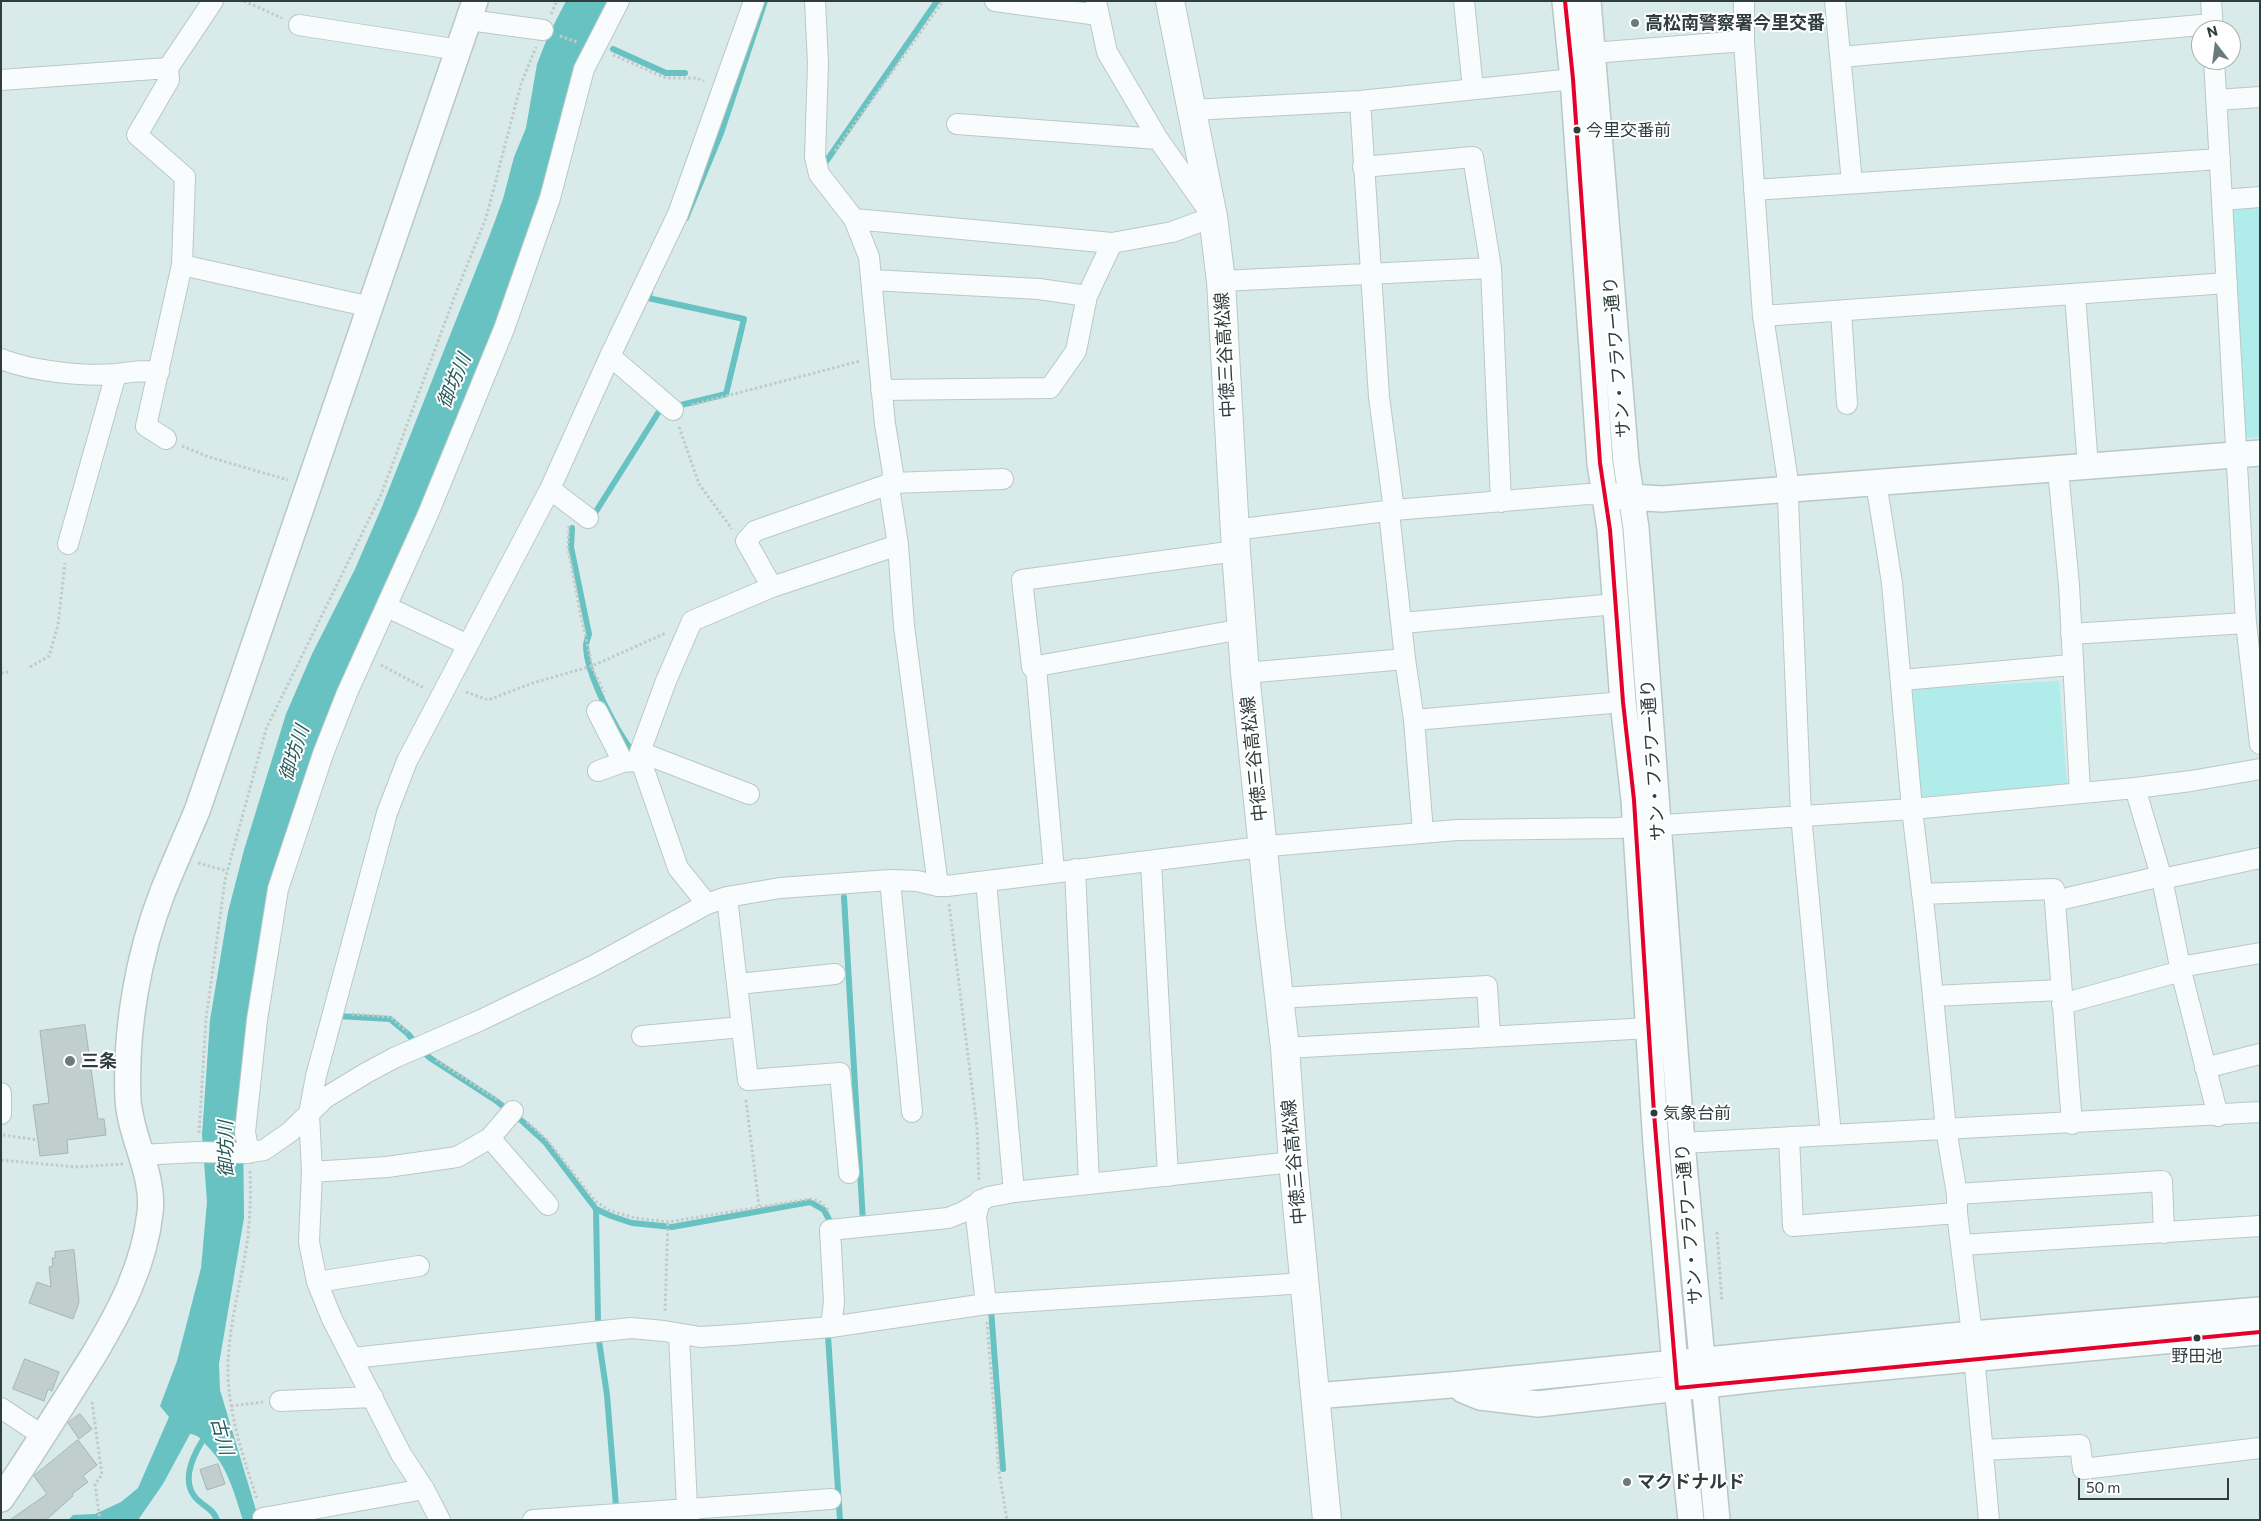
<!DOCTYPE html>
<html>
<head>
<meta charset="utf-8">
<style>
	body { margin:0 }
	#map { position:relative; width:2261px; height:1521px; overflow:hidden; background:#d8ebea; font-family:Commissioner,sans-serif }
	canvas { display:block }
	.frame { position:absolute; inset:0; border:2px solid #303d3d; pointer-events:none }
	.north { position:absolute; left:2191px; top:20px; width:50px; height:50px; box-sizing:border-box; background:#fff; border:1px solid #acb1b1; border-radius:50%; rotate:345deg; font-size:14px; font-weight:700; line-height:20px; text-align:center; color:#303d3d }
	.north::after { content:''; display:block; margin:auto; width:18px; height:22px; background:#6b7a7a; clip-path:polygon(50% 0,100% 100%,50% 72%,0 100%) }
	.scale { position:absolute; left:2078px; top:1478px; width:151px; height:22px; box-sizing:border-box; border:2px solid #303d3d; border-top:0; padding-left:6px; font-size:15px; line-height:18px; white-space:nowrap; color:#303d3d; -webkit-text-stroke:4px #fff; paint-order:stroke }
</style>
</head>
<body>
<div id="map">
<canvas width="2261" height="1521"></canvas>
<div class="frame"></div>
<div class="north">N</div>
<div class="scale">50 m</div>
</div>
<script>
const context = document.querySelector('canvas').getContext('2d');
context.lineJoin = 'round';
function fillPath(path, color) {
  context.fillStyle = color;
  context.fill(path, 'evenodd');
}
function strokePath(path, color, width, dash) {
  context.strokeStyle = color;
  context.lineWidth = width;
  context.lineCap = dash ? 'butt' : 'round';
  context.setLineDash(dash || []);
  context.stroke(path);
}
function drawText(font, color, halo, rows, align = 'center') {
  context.font = font + ' Commissioner,"Noto Sans JP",sans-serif';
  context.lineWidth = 4;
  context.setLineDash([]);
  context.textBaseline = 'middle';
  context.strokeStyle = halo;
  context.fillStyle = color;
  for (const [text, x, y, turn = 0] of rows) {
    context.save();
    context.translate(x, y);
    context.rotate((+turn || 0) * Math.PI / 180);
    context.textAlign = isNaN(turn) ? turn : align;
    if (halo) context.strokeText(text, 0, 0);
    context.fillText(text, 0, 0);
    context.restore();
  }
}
const green = new Path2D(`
	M 2260,204 L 2260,437 L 2245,438 L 2230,206 Z
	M 2059,681 L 2067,784 L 1919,797 L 1910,689 Z`);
const water = new Path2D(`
	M 566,1 L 612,1 L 531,242 L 283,855 L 243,1117 L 244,1218 L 219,1364 L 220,1390 L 259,1520 L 243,1520 C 234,1493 228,1467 208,1447 C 202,1440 199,1435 190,1434 L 163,1484 L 138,1520 L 68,1520 L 73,1515 L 95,1514 L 121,1502 L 138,1488 L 169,1417 L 160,1406 L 177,1361 L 201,1268 L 207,1202 L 202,1135 L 210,1020 L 228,912 L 244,850 L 286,714 L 312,654 L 355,569 L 381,509 L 489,237 L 503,199 L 514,157 L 526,128 L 537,64 L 548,36 Z`);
const stream = new Path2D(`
	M 613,49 L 666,73 L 685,73
	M 823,166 L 937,1
	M 686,218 L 721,133 L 765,1
	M 650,293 L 648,298 L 744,319 L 726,394 L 677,406
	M 595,513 L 658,413
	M 572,528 L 571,547 L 589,634 C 588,638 586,642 586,645 C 586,675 617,732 635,755
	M 844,897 L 863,1222 L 861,1222
	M 337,1016 L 390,1019 L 408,1034 L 417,1045
	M 421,1050 L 430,1058 L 495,1100 L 522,1121 L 545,1142 L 596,1209 L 611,1216 L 632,1223 L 672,1227 L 810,1202 L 824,1210 L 833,1227
	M 596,1209 L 598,1321
	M 991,1309 L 1003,1469
	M 828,1336 L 840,1520
	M 599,1341 L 607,1395 L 616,1506
	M 207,1434 C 195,1451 180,1479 195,1497 C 202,1506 213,1508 217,1520`);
const building = new Path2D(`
	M 85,1025 L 98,1119 L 104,1119 L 106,1135 L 67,1140 L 68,1153 L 40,1156 L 33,1105 L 49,1103 L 40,1031 Z
	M 74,1250 L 79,1302 L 73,1319 L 29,1303 L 37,1282 L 51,1287 L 49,1267 L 53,1266 L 52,1258 L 55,1258 L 55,1252 Z
	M 25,1359 L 59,1372 L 52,1391 L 48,1389 L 44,1401 L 13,1389 Z
	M 80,1414 L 92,1429 L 79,1439 L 68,1423 Z
	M 78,1440 L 97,1465 L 83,1476 L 88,1482 L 72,1494 L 73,1496 L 46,1520 L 10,1520 L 47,1494 L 34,1476 Z
	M 218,1464 L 225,1484 L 207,1490 L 200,1470 Z`);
const path = new Path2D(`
	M 244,1 L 282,18
	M 551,14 L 557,1
	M 560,36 L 577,42
	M 613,55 L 666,78 L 696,78 L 704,81
	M 835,151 L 943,1
	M 692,405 L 860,361
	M 679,427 L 699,484 L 732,529
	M 182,446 L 209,457 L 288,480
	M 569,526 L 568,548 L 580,611 L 593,670 L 604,692
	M 381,665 L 424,688
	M 30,667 L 49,656 L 58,625 L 65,563
	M 1,673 L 8,672
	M 466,692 L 488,700 L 533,683 L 592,666 L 666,633
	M 198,863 L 227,871
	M 949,904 L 977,1127 L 979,1181
	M 352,1014 L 391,1017 L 407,1032
	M 436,1060 L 498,1100
	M 746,1100 L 759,1206
	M 527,1122 L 547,1140 L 595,1201 L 610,1211 L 636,1218 L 668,1222 L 810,1199 L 819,1201 L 829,1211
	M 199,1133 L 206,1019 L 225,880 L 266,729 L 381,495 L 454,298 L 486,218 L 521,84 L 536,47
	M 3,1135 L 38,1140
	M 67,1135 L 89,1132
	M 1,1160 L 76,1167 L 123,1164
	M 250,1171 C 251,1195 250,1220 247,1244 C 240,1287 227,1332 228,1376 C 230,1419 244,1459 257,1499
	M 1717,1232 L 1722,1302
	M 665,1311 L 668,1222
	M 987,1322 L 999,1471 L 1007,1520
	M 92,1402 L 102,1475 L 95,1484 L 100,1520
	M 231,1406 L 263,1402`);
const minor = new Path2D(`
	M 213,1 L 168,68 L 169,80 L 137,135 L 185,177 L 182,265 L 371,307
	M 815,1 L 818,63 L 815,157 L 819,174 L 854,219 L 869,257 L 885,424 L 893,473 L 890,493 L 898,545 L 904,626 L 938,886
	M 995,1 L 1098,15
	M 1464,1 L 1473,89
	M 1744,1 L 1744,41 L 1763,316 L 1787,475 L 1801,815 L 1831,1135
	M 1835,1 L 1852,183
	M 2211,1 L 2213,30
	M 469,20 L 543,30
	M 299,25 L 459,50
	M 1592,53 L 1744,41
	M 1841,57 L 2212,24
	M 2214,60 L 2246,623 L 2260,744
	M 1,80 L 168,68
	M 2217,100 L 2260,97
	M 1360,101 L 1379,397 L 1394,510
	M 1192,110 L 1360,101 L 1573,79
	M 957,124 L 1158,139
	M 1363,167 L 1473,157 L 1491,268 L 1501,502
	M 1754,190 L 2220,159
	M 2222,200 L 2260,197
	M 854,219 L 1112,243 L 1172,232 L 1213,217 L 1158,139 L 1107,52 L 1096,1
	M 872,280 L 1039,289 L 1087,296
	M 1221,281 L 1491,268
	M 2075,294 L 2088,467
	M 1841,311 L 1847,404
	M 1763,316 L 2227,283
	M 610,356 L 673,410
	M 1,359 C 30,371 86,377 116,374 C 132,372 142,370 159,372
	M 881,390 L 1050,388 L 1076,351 L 1087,296 L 1112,243
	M 166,439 L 146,426 L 182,265
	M 2058,470 L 2069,585 L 2080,793
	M 1876,482 L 1892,583 L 1912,809 L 1926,926 L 1946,1129 L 1957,1194 L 1957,1213 L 1972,1334 L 1989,1520
	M 550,489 L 588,518
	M 1389,512 L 1405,659 L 1414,720 L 1423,832
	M 1234,530 L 1394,510 L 1588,494 L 1606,495
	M 68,544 L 116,374
	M 1236,551 L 1022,580 L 1032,667 L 1242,629
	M 772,587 L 746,541 L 755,531 L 892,483 L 1003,479
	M 387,607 L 468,645
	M 1402,623 L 1616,604
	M 2071,634 L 2246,623
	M 1036,668 L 1054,871
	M 1245,673 L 1405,659
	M 1902,680 L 2071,665
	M 597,711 L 623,762
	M 1414,720 L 1623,702
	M 640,752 L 749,794
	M 598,771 L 623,762 L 636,761
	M 2135,788 L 2162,879 L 2181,971 L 2218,1116
	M 1151,862 L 1168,1176
	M 1075,869 L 1089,1183
	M 2162,879 L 2260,858
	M 890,880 L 912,1112
	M 986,881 L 1014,1192
	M 1922,894 L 2054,889 L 2072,1124
	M 727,897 L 748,1080 L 840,1073 L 849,1173
	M 2055,901 L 2162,876
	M 707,904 L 678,868 L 641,761 L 640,752 L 666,681 L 692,621 L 772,587 L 898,545
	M 2180,967 L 2260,953
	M 738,984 L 835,974
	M 1933,996 L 2061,990
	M 1279,998 L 1487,986 L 1490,1035
	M 2062,1004 L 2181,971
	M 642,1036 L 742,1027
	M 1285,1048 L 1650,1028
	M 2205,1068 L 2260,1054
	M 1,1093 L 1,1114
	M 1789,1137 L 1793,1226 L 1957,1213
	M 490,1138 L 548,1205
	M 1682,1143 L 2260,1112
	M 249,1153 L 245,1132 L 257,1020 L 278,889 L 323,754 L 347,693 L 428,514 L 504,329 L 550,198 L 584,69 L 619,1
	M 140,1155 L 197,1152 L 245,1153 L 264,1150 L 290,1132 L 325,1098 L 366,1073 L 394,1058 L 481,1020 L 593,966 L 707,904 L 727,897 L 780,888 L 890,880 L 917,881 L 938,886 L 947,886 L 1269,846 L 1457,830 L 1617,828 L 1912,809 L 2135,788 L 2191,781 L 2260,769
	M 312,1172 L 387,1167 L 457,1157 L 490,1138 L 513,1111
	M 1957,1194 L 2162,1181 L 2164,1233
	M 980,1200 L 976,1217 L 986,1304
	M 1962,1245 L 2260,1226
	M 317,1282 L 419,1266
	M 831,1327 L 834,1302 L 830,1230 L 948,1218 L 963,1212 L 988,1197 L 1014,1192 L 1293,1162
	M 679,1335 L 687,1507 L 689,1520
	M 353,1358 L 631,1328 L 664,1331 L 700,1337 L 733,1335 L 831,1327 L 986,1304 L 1305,1283
	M 280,1401 L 373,1397
	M 1,1408 L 43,1436
	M 1983,1450 L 2080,1445 L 2083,1469 L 2260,1448
	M 263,1518 L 424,1489
	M 440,1520 L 424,1489 L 401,1454 L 332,1319 L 317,1282 L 309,1242 L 312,1172 L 309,1114 L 316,1076 L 387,813 L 407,761 L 550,489 L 610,356 L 678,214 L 754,1
	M 533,1520 L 831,1499`);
const tertiary = new Path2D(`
	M 1565,1 L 1573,79 L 1600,463 L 1610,530 L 1623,702 L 1634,800 L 1656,1145 L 1677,1388 L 1691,1520
	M 1588,1 L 1626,462 L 1636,528 L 1682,1143 L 1717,1520
	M 1614,496 L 1662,499 L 2260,453
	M 1463,1390 L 1480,1397 L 1538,1404 L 1776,1377 L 2260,1332
	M 1315,1396 L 1451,1385 L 1972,1334 L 2260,1310
	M 1,1499 C 33,1452 63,1404 93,1356 C 120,1311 144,1266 150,1213 C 155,1175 130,1137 128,1099 C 125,1030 138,955 163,891 C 174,864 186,837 197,811 L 475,1`);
const primary = new Path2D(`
	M 1170,1 L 1213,217 L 1221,281 L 1236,551 L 1245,673 L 1271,928 L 1285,1048 L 1293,1162 L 1327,1520`);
const bus1 = new Path2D(`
	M 1565,1 L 1573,79 L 1600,463 L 1610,530 L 1623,702 L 1634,800 L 1654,1113 L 1677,1388 L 2260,1332`);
const markers = [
	[1635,23,5,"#6b7a7a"],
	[1577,130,4.5,"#303d3d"],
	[70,1061,6,"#6b7a7a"],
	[1654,1113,4.5,"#303d3d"],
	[2197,1338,4.5,"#303d3d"],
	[1627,1482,5,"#6b7a7a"]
];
const busNames = [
	["今里交番前",1586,130],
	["気象台前",1663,1113],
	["野田池",2197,1356,"center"]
];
const poiNames = [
	["高松南警察署今里交番",1645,23],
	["三条",81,1061],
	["マクドナルド",1637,1482]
];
const streetNames = [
	["中徳三谷高松線",1225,355,-93],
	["サン・フラワー通り",1617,357,-95],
	["中徳三谷高松線",1254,759,-96],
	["サン・フラワー通り",1653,760,-94],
	["中徳三谷高松線",1294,1162,-95],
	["サン・フラワー通り",1689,1224,-95]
];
const waterNames = [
	["御坊川",454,381,-67],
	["御坊川",294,753,-72],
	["御坊川",226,1149,-91],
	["古川",222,1436,75]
];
fillPath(green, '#afecea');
fillPath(water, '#67c2c1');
strokePath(stream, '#67c2c1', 6);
fillPath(building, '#c0cece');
strokePath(building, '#a5b4b3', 1);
strokePath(minor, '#b9c8c7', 22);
strokePath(tertiary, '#b9c8c7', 28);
strokePath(primary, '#b9c8c7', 30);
strokePath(path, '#c3c9c9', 3, [2.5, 2.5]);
strokePath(minor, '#f9fcfc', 20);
strokePath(tertiary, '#f9fcfc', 25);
strokePath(primary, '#f9fcfc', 28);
strokePath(bus1, '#e4002b', 4);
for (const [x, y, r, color] of markers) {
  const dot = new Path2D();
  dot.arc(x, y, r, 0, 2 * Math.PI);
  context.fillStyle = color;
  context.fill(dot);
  strokePath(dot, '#fff', 2);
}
drawText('17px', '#303d3d', '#fff', busNames, 'left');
drawText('bold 18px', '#303d3d', '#fff', poiNames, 'left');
drawText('18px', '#303d3d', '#fff', streetNames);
drawText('italic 19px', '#295b5b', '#fff', waterNames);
</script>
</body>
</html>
